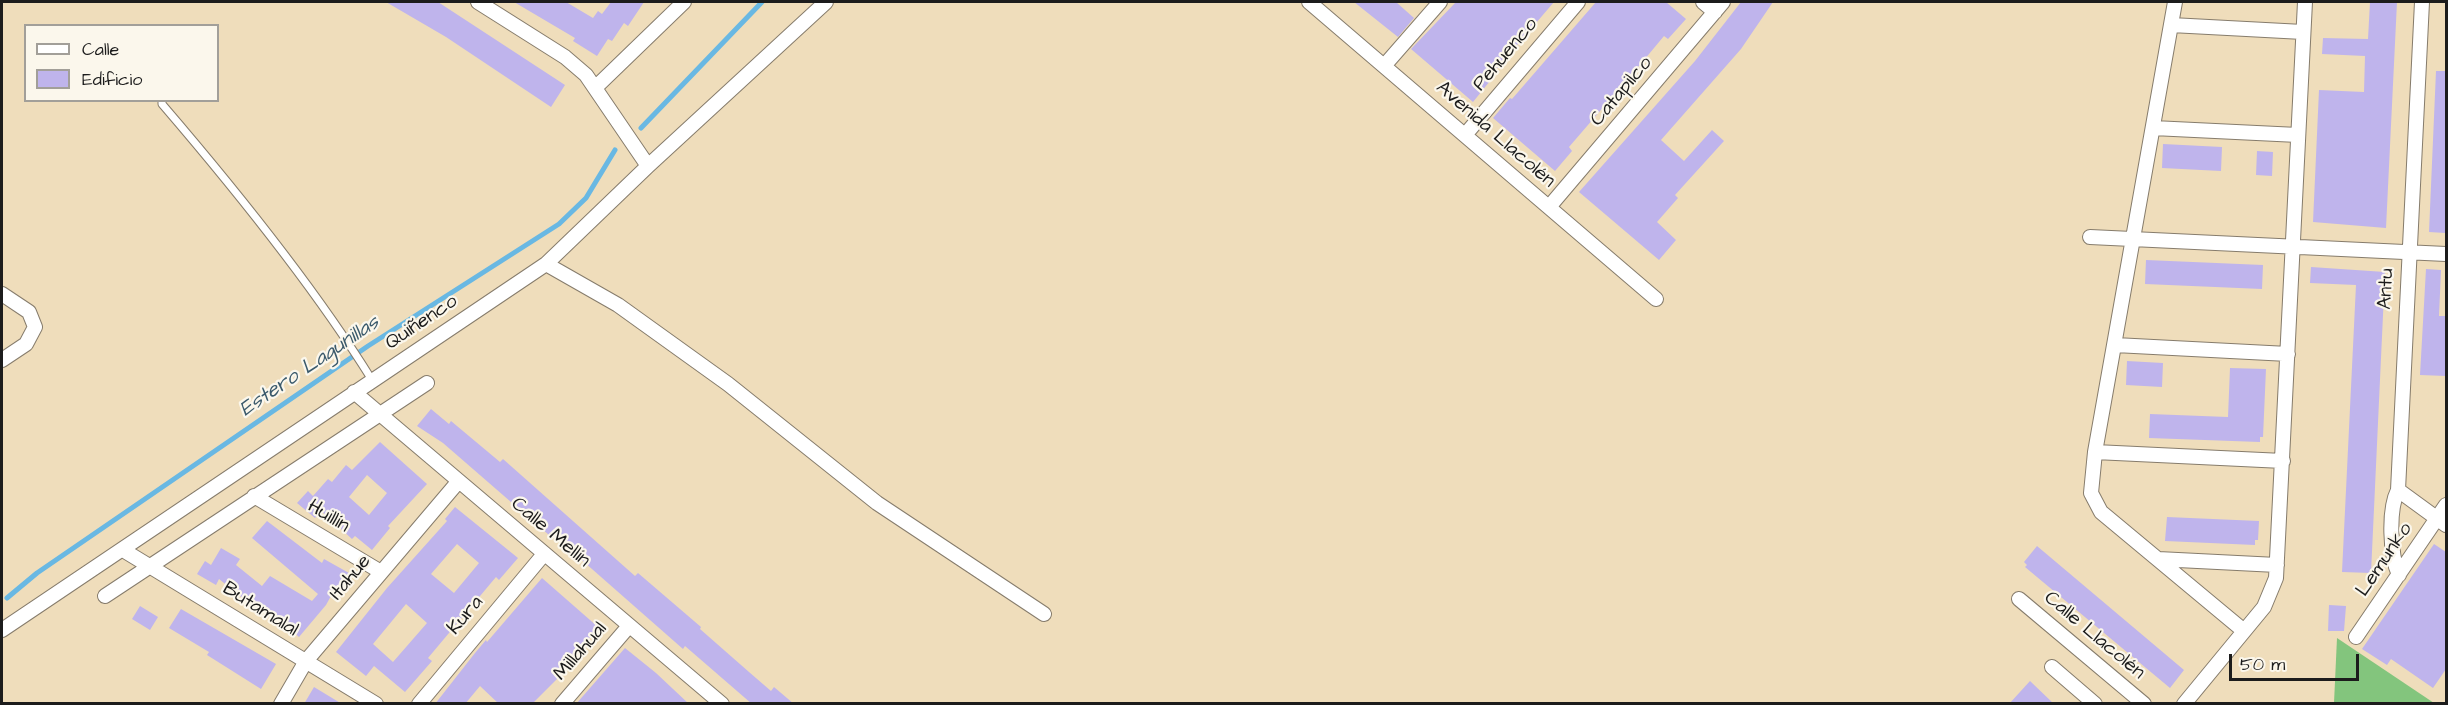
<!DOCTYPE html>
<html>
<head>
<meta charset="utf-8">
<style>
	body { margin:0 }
	#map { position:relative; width:2448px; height:705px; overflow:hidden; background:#efddbb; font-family:"Architects Daughter",sans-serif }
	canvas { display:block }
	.frame { position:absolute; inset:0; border:3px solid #1c1c1c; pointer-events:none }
	.legend { position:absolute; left:24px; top:24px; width:195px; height:78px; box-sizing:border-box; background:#fbf7ec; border:2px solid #a29f99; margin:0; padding:8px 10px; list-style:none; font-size:18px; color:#1c1c1c }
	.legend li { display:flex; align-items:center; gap:12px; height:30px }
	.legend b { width:30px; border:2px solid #a29f99 }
	.scale { position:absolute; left:2229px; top:654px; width:130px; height:27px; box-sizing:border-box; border:3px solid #1c1c1c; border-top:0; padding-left:8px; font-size:18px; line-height:21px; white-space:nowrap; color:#1c1c1c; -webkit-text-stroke:4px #fbf7ec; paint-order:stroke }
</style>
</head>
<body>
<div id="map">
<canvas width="2448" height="705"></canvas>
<div class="frame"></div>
<ul class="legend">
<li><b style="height:8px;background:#fff"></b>Calle</li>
<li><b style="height:16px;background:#bfb4ec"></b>Edificio</li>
</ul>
<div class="scale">50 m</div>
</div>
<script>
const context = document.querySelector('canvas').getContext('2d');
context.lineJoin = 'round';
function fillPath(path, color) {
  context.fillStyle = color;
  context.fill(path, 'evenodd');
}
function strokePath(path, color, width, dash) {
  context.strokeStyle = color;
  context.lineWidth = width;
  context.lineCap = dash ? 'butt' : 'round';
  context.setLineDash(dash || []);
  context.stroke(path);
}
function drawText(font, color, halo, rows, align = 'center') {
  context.font = font + ' "Architects Daughter",sans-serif';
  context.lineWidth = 4.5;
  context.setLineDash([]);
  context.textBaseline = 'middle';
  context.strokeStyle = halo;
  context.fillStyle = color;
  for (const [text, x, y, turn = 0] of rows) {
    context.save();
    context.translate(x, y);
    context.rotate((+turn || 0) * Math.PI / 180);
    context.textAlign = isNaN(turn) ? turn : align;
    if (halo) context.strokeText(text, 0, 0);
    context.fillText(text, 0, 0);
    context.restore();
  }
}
const green = new Path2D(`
	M 2337,638 L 2434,703 L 2334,703 Z`);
const stream = new Path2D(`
	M 641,128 L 762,2
	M 7,598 L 37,573 L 368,346 L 559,224 L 586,198 L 615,150`);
const building = new Path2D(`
	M 386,2 L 438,2 L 565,85 L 551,107 L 446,37 Z
	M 514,2 L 566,2 L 593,18 L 598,11 L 602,14 L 611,2 L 644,2 L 628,26 L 624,23 L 612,41 L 608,39 L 597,56 L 573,41 L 575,38 Z
	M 1354,2 L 1396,2 L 1414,18 L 1398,37 Z
	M 1456,2 L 1554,2 L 1488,79 L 1490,81 L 1473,102 L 1411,49 Z
	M 1596,2 L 1666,2 L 1686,19 L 1668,39 L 1664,36 L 1644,60 L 1569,147 L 1572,151 L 1555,171 L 1493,118 L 1510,98 L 1512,99 Z
	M 1741,2 L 1773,2 L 1741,49 L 1661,140 L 1684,161 L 1712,130 L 1724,141 L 1675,195 L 1678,198 L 1657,222 L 1676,240 L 1659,260 L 1579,192 L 1695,61 Z
	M 2370,2 L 2397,2 L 2386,228 L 2313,222 L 2319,90 L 2364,92 L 2365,56 L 2322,54 L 2323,38 L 2368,39 Z
	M 2436,71 L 2446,71 L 2445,233 L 2429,232 Z
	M 2163,144 L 2222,147 L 2221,171 L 2162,168 Z
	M 2257,151 L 2273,152 L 2272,176 L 2256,175 Z
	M 2146,260 L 2263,265 L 2262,289 L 2145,284 Z
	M 2311,267 L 2385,272 L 2371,573 L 2342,572 L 2356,285 L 2310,283 Z
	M 2426,269 L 2441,270 L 2439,316 L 2446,316 L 2446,376 L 2420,375 Z
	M 2127,361 L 2163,363 L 2162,387 L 2126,385 Z
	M 2230,368 L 2266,369 L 2263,437 L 2260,437 L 2260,442 L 2149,438 L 2150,414 L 2228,417 Z
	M 431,409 L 449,424 L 451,421 L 500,462 L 503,459 L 635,576 L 638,573 L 701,627 L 700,629 L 749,672 L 771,691 L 774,687 L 794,704 L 752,704 L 685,646 L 683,649 L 551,533 L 549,535 L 443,443 L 417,426 Z
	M 380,442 L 427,484 L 388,526 L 390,528 L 372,550 L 355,536 L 352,539 L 321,511 L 315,518 L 297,503 L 308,491 L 313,496 L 328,479 L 332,482 L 346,465 L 352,470 ZM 367,475 L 387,493 L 369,515 L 349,497 Z
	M 455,507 L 518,558 L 499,580 L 496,577 L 428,658 L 432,661 L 405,692 L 374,666 L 366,676 L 336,652 L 387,588 L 447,521 L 445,519 ZM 457,544 L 479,563 L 454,593 L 431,574 ZM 406,604 L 427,623 L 393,662 L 373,644 Z
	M 2167,517 L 2259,521 L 2258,540 L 2255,540 L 2255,545 L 2165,541 Z
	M 267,521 L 322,563 L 324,559 L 349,573 L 341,588 L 337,585 L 326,605 L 299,637 L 282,622 L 280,625 L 263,610 L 261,613 L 219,579 L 216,585 L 197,574 L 205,561 L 211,565 L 221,548 L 240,559 L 236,565 L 262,586 L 270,576 L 312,601 L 318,594 L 252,538 Z
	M 2434,544 L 2446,552 L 2446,669 L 2433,688 L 2391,659 L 2387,665 L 2362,649 Z
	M 2037,546 L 2184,670 L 2170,688 L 2025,567 L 2027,565 L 2024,562 Z
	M 542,578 L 598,627 L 557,679 L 532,704 L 499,704 L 480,686 L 465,704 L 435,704 L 475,653 L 486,640 L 487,642 Z
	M 2329,605 L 2346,606 L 2344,631 L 2328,631 Z
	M 140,606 L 158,617 L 150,630 L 132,619 Z
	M 181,609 L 276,664 L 261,689 L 207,655 L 209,652 L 169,628 Z
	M 625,648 L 656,673 L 689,704 L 576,704 Z
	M 2030,681 L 2054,704 L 2009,704 Z
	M 314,687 L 342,704 L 304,704 Z`);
const lane = new Path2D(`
	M 162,100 L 162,104 C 235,189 313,285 372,380`);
const street = new Path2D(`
	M 478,2 L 565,57 L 586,75 L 648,166
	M 1309,2 L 1656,299
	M 1703,2 L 1715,12
	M 2175,2 L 2095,452 L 2091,493 L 2101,512 L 2244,631
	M 2171,25 L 2303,32
	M 1384,66 L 1440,2
	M 596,87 L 684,2
	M 2153,128 L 2298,135
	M 1465,135 L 1578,2
	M 1549,207 L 1723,2
	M 2090,237 L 2446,254
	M 546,264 L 618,305 L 728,384 L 877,503 L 1044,614
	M 2,294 L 29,312 L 35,327 L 26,344 L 2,360
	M 2115,345 L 2288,354
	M 354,392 L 722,704
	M 2095,452 L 2283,461
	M 2398,490 L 2446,525
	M 254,496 L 381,572
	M 123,550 L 376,704
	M 2158,559 L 2277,565
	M 2399,575 C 2390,555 2388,510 2398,490 L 2422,2
	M 105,596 L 427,383
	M 2019,599 L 2144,704
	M 2,630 L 546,264 L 648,166 L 826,2
	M 2356,637 L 2446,505
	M 2052,667 L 2095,704
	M 281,704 L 306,661 L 458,482
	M 419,704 L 544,554
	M 562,704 L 629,626
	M 2184,704 L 2264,607 L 2276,578 L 2305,2`);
const streetNames = [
	["Pehuenco",1506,55,-50],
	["Catapilco",1622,92,-50],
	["Avenida Llacolén",1495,135,41],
	["Antu",2387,289,-87],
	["Quiñenco",422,323,-34],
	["Huillín",328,517,31],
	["Calle Mellín",550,533,40],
	["Lemunko",2385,560,-56],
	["Itahue",351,578,-50],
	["Butamalal",260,610,32],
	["Kura",466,616,-50],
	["Calle Llacolén",2094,636,40],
	["Millahual",581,652,-49]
];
const waterNames = [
	["Estero Lagunillas",310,367,-34]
];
fillPath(green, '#83c57d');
strokePath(stream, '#69b8e3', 5);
fillPath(building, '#bfb4ec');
strokePath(lane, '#867c6c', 9);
strokePath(street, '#867c6c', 16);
strokePath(lane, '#fff', 7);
strokePath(street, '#fff', 14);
drawText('20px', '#1c1c1c', '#fbf7ec', streetNames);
drawText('italic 21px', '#3b5a6c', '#fbf7ec', waterNames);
</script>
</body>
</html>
